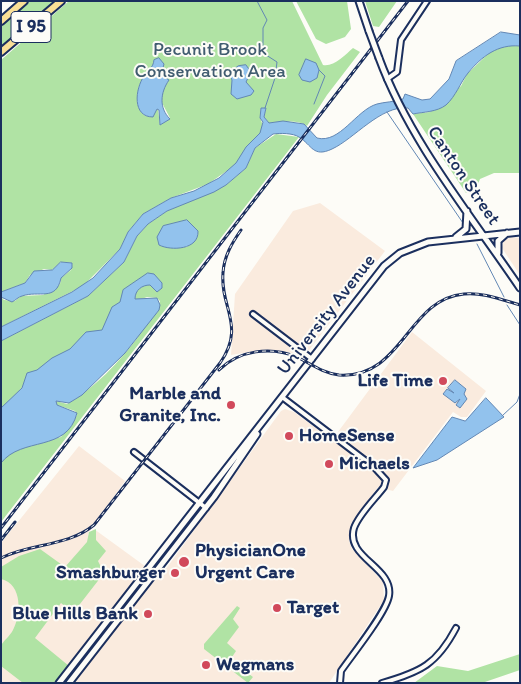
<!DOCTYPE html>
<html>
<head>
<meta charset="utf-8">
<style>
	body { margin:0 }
	#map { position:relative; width:521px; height:684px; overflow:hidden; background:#fdfcf7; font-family:Itim,sans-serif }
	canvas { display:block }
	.frame { position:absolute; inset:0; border:2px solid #1b2f5e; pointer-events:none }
</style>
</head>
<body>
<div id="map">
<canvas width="521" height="684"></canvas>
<div class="frame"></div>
</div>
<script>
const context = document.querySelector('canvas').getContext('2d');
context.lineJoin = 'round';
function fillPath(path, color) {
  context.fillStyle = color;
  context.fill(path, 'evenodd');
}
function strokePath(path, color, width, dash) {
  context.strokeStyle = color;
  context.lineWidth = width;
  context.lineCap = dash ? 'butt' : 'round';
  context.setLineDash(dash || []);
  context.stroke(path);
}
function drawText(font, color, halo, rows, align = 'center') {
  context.font = font + ' Itim,sans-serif';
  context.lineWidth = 4;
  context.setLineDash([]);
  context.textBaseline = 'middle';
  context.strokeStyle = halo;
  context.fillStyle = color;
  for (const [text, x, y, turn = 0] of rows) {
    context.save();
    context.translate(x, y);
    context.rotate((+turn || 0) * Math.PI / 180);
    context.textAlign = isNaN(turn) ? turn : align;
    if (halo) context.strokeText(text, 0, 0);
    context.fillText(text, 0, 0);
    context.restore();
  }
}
const built = new Path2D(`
	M 320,203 L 385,251 L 303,358 L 289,352 L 261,350 L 231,355 L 235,294 L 293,211 Z
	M 511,237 L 520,238 L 520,275 L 502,248 L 504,240 Z
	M 412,332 L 486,391 L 467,417 L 461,417 L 453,412 L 393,491 L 378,487 L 351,524 L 349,541 L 352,549 L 383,582 L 384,600 L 329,683 L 1,683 L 1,543 L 79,446 L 125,481 L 89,532 L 88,536 L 94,529 L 160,577 L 281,411 L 285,409 L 294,412 L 332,440 Z`);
const green = new Path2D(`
	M 30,1 L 54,1 L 1,47 L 1,26 Z
	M 69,1 L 292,1 L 323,65 C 334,67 345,55 353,48 L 360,52 L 327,95 L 307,126 C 296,118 281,123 269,123 L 264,117 L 266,108 L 261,108 L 260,117 L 265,132 L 241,164 L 231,168 L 208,184 L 171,198 L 143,214 L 128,232 L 120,249 L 83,286 L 1,327 L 1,297 L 4,300 L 15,301 L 21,296 L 43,295 L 60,284 L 61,278 L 71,270 L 72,263 L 61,262 L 52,270 L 44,269 L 30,275 L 25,283 L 1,292 L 1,60 ZM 139,86 L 161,101 L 170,118 L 160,125 L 158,109 L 146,116 C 135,109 137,98 139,86 Z
	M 296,1 L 347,1 L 351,29 L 345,37 L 326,44 L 316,39 Z
	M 365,1 L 397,1 L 379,27 L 373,26 Z
	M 506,45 L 520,46 L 520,173 L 494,173 L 480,179 L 476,189 L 466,193 L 413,114 L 430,112 L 461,86 L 467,74 L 492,50 Z
	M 276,134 L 299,137 L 1,522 L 1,453 L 61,437 L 77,415 L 75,411 L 57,405 L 56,401 L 67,404 C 95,388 119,362 138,337 L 24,385 L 1,412 L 1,341 L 88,296 L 124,262 L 137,236 L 148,224 L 167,211 L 226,185 L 246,168 L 255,148 ZM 187,220 L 198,231 L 187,247 L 164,247 ZM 147,297 L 157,298 L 160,301 L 157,313 L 139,300 Z
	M 96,529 L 96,540 L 106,551 L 98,561 L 104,573 L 73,613 L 61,603 L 35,638 L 69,666 L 56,683 L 23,683 L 1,666 C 1,660 0,652 1,646 C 3,641 10,636 13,630 C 21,615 23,584 1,579 L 1,567 L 19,556 L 40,549 L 65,567 L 87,542 L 89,532 Z
	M 237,606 L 240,608 L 233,619 L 239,627 L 227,643 L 236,651 L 230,660 L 253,677 L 248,683 L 204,649 L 204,644 Z
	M 520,654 L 520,670 L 482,683 L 414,683 L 437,666 L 468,671 Z`);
const water = new Path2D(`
	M 501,32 L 520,35 L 520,46 C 498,44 482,56 468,73 C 460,83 456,96 446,105 C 437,112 423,112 413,114 L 408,108 C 381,105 354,139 332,149 C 313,158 312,145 299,137 C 293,133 280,133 273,134 L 255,148 L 246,168 L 226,185 L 214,192 L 167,211 L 148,224 L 137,236 L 124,262 L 88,296 L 1,341 L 1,327 L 72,292 L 93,278 L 120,249 L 128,232 L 143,214 L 171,198 L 194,191 L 219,178 L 236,163 L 246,147 L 260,133 L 263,122 L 260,118 L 261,108 L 266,108 L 264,117 L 269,123 L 283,121 L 304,124 L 317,138 C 340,144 356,110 377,104 C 384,102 394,102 403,99 L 405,94 L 422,100 L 430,99 L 449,79 L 456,61 Z
	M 159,58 L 164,64 L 161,75 L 169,80 C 160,93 159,108 170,119 L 160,125 L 159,110 L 157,109 L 153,117 C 132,117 135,89 144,76 C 148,69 153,69 154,60 Z
	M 306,59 L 316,63 L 319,70 L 317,78 L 310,82 L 302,80 L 299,75 Z
	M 246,65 L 251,72 L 246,82 L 254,91 L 251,95 L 237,99 L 231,94 L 232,80 L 229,73 L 238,66 Z
	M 187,220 L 198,231 C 199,250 171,251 159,245 L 157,237 L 163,226 Z
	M 61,262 L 72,263 L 72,268 L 61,278 C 56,302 39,290 22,296 C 18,297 16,300 12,302 L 1,297 L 1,292 L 25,283 L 34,271 L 52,270 Z
	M 148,273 L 154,274 L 162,283 L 162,288 L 157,292 L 150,285 C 142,285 135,290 135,299 L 157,298 L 160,305 L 159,310 L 125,353 L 82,395 L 69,403 L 56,401 L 57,405 L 77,413 C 67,453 22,436 1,463 L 1,408 L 22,388 L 27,373 L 37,370 L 52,358 L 70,349 L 86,332 L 102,330 L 112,307 L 120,302 L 123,290 Z
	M 455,380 L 466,389 L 464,394 L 467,399 L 460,408 L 456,405 L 460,399 L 455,403 L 443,394 L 447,389 L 454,393 L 448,388 Z
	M 486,398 L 504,417 L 437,460 L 413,468 L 452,417 L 465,421 Z`);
const stream = new Path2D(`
	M 257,1 L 267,20 L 263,28 L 263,53 L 277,62 L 275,78 L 265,108
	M 314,104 L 325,76 L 319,70
	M 387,112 L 463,223
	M 477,244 L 504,297
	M 507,305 L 520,325
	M 502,416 L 517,402 L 520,394`);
const street = new Path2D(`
	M 387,79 L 397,72 L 401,40 L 427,1
	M 253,314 L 312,359
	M 282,397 L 374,467 L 386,480 L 384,487 C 375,499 359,514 354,528 C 345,558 394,567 389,596 C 386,613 352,655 341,671 L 340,683
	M 134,452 L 206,508
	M 382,683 C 421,672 437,664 456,628`);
const secondary = new Path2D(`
	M 359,1 L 369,31
	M 379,58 C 410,142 470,214 520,288
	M 456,237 L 466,229 L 467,211
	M 498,253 L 498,241 L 507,233
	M 59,683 L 384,266 L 400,253 L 428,242 L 520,232
	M 69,683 L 214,497 L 257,434`);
const highway = new Path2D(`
	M 1,21 L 24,1
	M 1,52 L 61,1`);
const rail = new Path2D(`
	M 219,370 C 239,350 271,346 297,357 C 311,364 323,373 339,375 C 403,379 407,299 464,294 C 483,292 502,300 520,305
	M 1,528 L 408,1
	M 1,540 L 15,522
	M 1,558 C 31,543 67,547 94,525 L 220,363 C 246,326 220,308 223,273 C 224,256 232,243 241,230`);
const secondaryBridge = new Path2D(`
	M 369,31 L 379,58`);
const markers = [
	[443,381,5,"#d1495b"],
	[231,405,5,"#d1495b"],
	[289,436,5,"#d1495b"],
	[329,464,5,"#d1495b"],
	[184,562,6,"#d1495b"],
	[175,573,5,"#d1495b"],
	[277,608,5,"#d1495b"],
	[148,614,5,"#d1495b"],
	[206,665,5,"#d1495b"]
];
const shields = [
	[31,27,40]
];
const shieldNames = [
	["I 95",31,27]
];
const parkNames = [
	["Pecunit Brook",210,50],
	["Conservation Area",210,72]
];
const streetNames = [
	["Canton Street",463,176,56],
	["University Avenue",327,315,-52]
];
const poiNames = [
	["Life Time",433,381,"right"],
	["Marble and",221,394,"right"],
	["Granite, Inc.",221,416,"right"],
	["HomeSense",299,436],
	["Michaels",339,464],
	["PhysicianOne",195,551],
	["Urgent Care",195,573],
	["Smashburger",165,573,"right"],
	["Target",287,608],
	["Blue Hills Bank",138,614,"right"],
	["Wegmans",216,665]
];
fillPath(built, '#faebde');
fillPath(green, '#b0e3a4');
fillPath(water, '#92c2ed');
strokePath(water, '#6287b4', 1);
strokePath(stream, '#6287b4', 1);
strokePath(street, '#1b2f5e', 8);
strokePath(secondary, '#1b2f5e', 9);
strokePath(highway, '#1b2f5e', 10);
strokePath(street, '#fdfcf7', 4);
strokePath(secondary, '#fdfcf7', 5);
strokePath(highway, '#fadf96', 6);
strokePath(rail, '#1b2f5e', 3);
strokePath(rail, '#fdfcf7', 1, [4]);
strokePath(secondaryBridge, '#1b2f5e', 9, []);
strokePath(secondaryBridge, '#fdfcf7', 5);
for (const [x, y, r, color] of markers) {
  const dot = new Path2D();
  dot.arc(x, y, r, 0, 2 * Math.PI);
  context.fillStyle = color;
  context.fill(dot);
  strokePath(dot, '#fdfcf7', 2);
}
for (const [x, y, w] of shields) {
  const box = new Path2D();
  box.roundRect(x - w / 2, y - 15.5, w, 31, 4);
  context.fillStyle = '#fdfcf7';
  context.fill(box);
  strokePath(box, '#1b2f5e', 1);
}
drawText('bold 18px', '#1b2f5e', null, shieldNames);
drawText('19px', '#405c70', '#fdfcf7', parkNames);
drawText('19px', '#1b2f5e', '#fdfcf7', streetNames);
drawText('bold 19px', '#1b2f5e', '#fdfcf7', poiNames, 'left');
</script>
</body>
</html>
